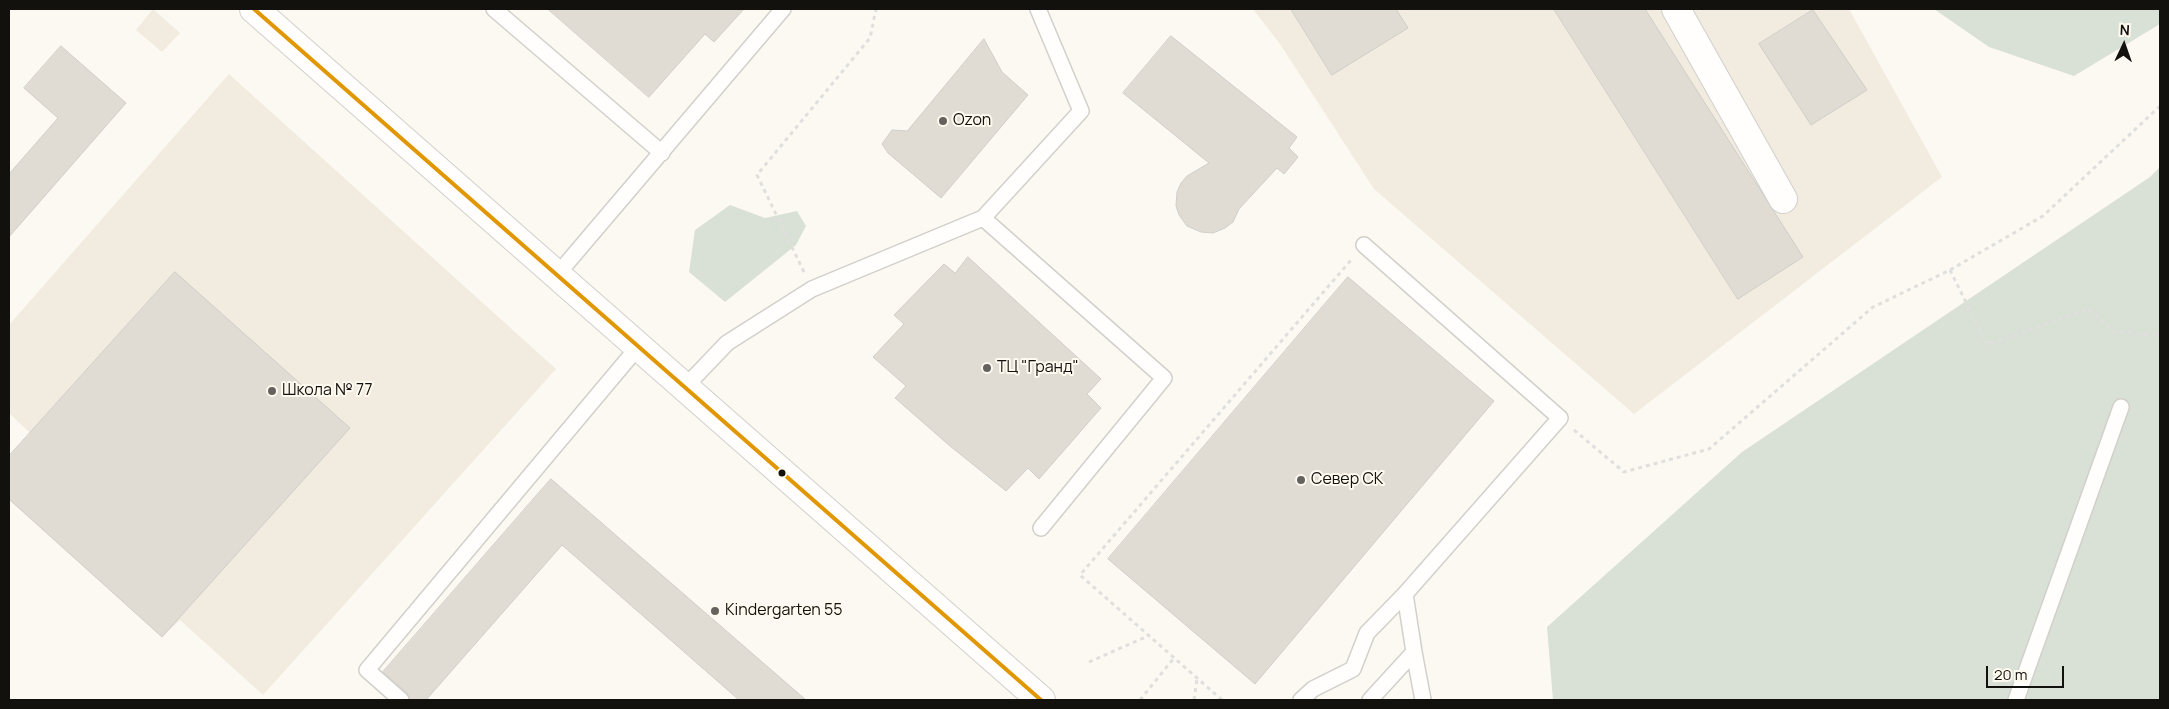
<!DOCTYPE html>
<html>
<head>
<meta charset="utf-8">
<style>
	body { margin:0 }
	#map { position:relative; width:2169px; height:709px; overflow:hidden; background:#fcf9f2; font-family:Manrope,sans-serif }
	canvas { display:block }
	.frame { position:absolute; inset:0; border:10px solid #13110e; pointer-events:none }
	.north { position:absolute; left:2099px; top:20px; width:50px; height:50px; -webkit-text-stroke:4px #fffaef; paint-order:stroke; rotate:3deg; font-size:14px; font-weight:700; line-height:20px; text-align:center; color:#13110e }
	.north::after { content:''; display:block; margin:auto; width:18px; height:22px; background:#13110e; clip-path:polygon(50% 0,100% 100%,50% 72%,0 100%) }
	.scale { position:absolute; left:1986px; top:666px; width:78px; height:22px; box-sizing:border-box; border:2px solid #13110e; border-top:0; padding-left:6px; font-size:15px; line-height:18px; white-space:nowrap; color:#13110e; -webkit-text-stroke:4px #fffaef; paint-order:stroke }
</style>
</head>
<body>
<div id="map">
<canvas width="2169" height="709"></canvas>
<div class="frame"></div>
<div class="north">N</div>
<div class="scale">20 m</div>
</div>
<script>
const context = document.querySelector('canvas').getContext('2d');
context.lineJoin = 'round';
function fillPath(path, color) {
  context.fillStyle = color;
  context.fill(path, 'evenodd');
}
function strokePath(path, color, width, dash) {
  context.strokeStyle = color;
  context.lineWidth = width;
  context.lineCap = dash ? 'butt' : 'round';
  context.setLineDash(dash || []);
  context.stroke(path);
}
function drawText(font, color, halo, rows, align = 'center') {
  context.font = font + ' Manrope,sans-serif';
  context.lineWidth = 4;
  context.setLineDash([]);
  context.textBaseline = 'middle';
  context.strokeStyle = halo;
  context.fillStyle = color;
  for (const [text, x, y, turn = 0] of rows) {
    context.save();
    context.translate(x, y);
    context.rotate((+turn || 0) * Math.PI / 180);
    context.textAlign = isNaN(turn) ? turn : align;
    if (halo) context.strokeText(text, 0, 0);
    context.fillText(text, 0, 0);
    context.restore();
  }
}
const built = new Path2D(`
	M 153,9 L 180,33 L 162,52 L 136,30 Z
	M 1253,9 L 1849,9 L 1942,177 L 1634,414 L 1374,189 L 1280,44 Z
	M 229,74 L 556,369 L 263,695 L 180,620 L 162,637 L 9,500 L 9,458 L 31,434 L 9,413 L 9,325 Z`);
const green = new Path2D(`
	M 1934,9 L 2160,9 L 2160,24 L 2074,76 L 1989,47 Z
	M 2160,167 L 2160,700 L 1553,700 L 1547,627 L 1742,452 L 2150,177 Z
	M 730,205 L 765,218 L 797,211 L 806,226 L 796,245 L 725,302 L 689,272 L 695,230 Z`);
const building = new Path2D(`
	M 548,9 L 744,9 L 714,42 L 705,34 L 649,97 Z
	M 1291,9 L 1396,9 L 1408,28 L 1332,75 Z
	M 1554,9 L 1645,9 L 1803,257 L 1738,299 Z
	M 1813,10 L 1867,90 L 1811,125 L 1759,44 Z
	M 1171,36 L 1297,137 L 1289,148 L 1298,157 L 1284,174 L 1277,168 L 1239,209 L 1233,222 L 1225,228 L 1213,233 L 1201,232 L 1187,226 L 1179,215 L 1176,206 L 1177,192 L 1181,183 L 1187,176 L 1209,163 L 1123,93 Z
	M 984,39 L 1002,72 L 1028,95 L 941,198 L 888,153 L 882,144 L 892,130 L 907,131 Z
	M 61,46 L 126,103 L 9,237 L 9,174 L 58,118 L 24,88 Z
	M 968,257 L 1101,379 L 1087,394 L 1101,408 L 1039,479 L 1028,468 L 1006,491 L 950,446 L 895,398 L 906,386 L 873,357 L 904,324 L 894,315 L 944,264 L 955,273 Z
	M 175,272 L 350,428 L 162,637 L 9,499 L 9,456 Z
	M 1348,277 L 1494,401 L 1255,684 L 1108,559 Z
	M 551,479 L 806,700 L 739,700 L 562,545 L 426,700 L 410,700 L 407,693 L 383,672 Z`);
const path = new Path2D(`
	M 1950,270 L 1987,345 L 2089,309 L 2112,331 L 2160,336
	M 804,272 L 757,175 L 870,38 L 876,9
	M 1574,430 L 1624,472 L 1709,449 L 1873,307 L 1950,270 L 2043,216 L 2160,106
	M 1089,662 L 1148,636
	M 1140,700 L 1174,658
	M 1194,700 L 1197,679
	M 1222,700 L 1080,575 L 1351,260`);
const lane = new Path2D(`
	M 494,9 L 662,153
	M 983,218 L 1164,378 L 1041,528
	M 1364,245 L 1560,418 L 1405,594 L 1414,652
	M 556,276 L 783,9
	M 684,388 L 727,343 L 812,289 L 983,218 L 1081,111 L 1038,9
	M 401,700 L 367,670 L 638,347
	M 1301,700 L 1313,689 L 1353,669 L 1367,633 L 1405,594
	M 1370,700 L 1414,652 L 1423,700
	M 2016,700 L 2121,407`);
const street = new Path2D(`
	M 1676,9 L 1783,199`);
const secondary = new Path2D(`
	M 254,9 L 1041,700`);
const bus1 = new Path2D(`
	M 254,9 L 1041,700`);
const markers = [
	[943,121,5,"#65625e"],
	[987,368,5,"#65625e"],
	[272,391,5,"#65625e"],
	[782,473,4.5,"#13110e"],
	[1301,480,5,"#65625e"],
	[715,611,5,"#65625e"]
];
const poiNames = [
	["Ozon",953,121],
	["ТЦ \"Гранд\"",997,368],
	["Школа № 77",282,391],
	["Север СК",1311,480],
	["Kindergarten 55",725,611]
];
fillPath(built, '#f1ecdf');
fillPath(green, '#d9e1d6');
fillPath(building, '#e0dcd4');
strokePath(building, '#d0cec9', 1);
strokePath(lane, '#d2d0cb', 18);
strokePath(street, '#d2d0cb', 30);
strokePath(secondary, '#d2d0cb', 30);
strokePath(path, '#dfdfdd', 3, [4, 4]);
strokePath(lane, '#fffefd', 15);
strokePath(street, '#fffefd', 28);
strokePath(secondary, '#fffefd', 28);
strokePath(bus1, '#e09701', 4);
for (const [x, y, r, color] of markers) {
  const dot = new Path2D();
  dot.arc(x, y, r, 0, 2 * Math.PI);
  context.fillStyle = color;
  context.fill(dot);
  strokePath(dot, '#fffaef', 2);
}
drawText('16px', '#13110e', '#fffaef', poiNames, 'left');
</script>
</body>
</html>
